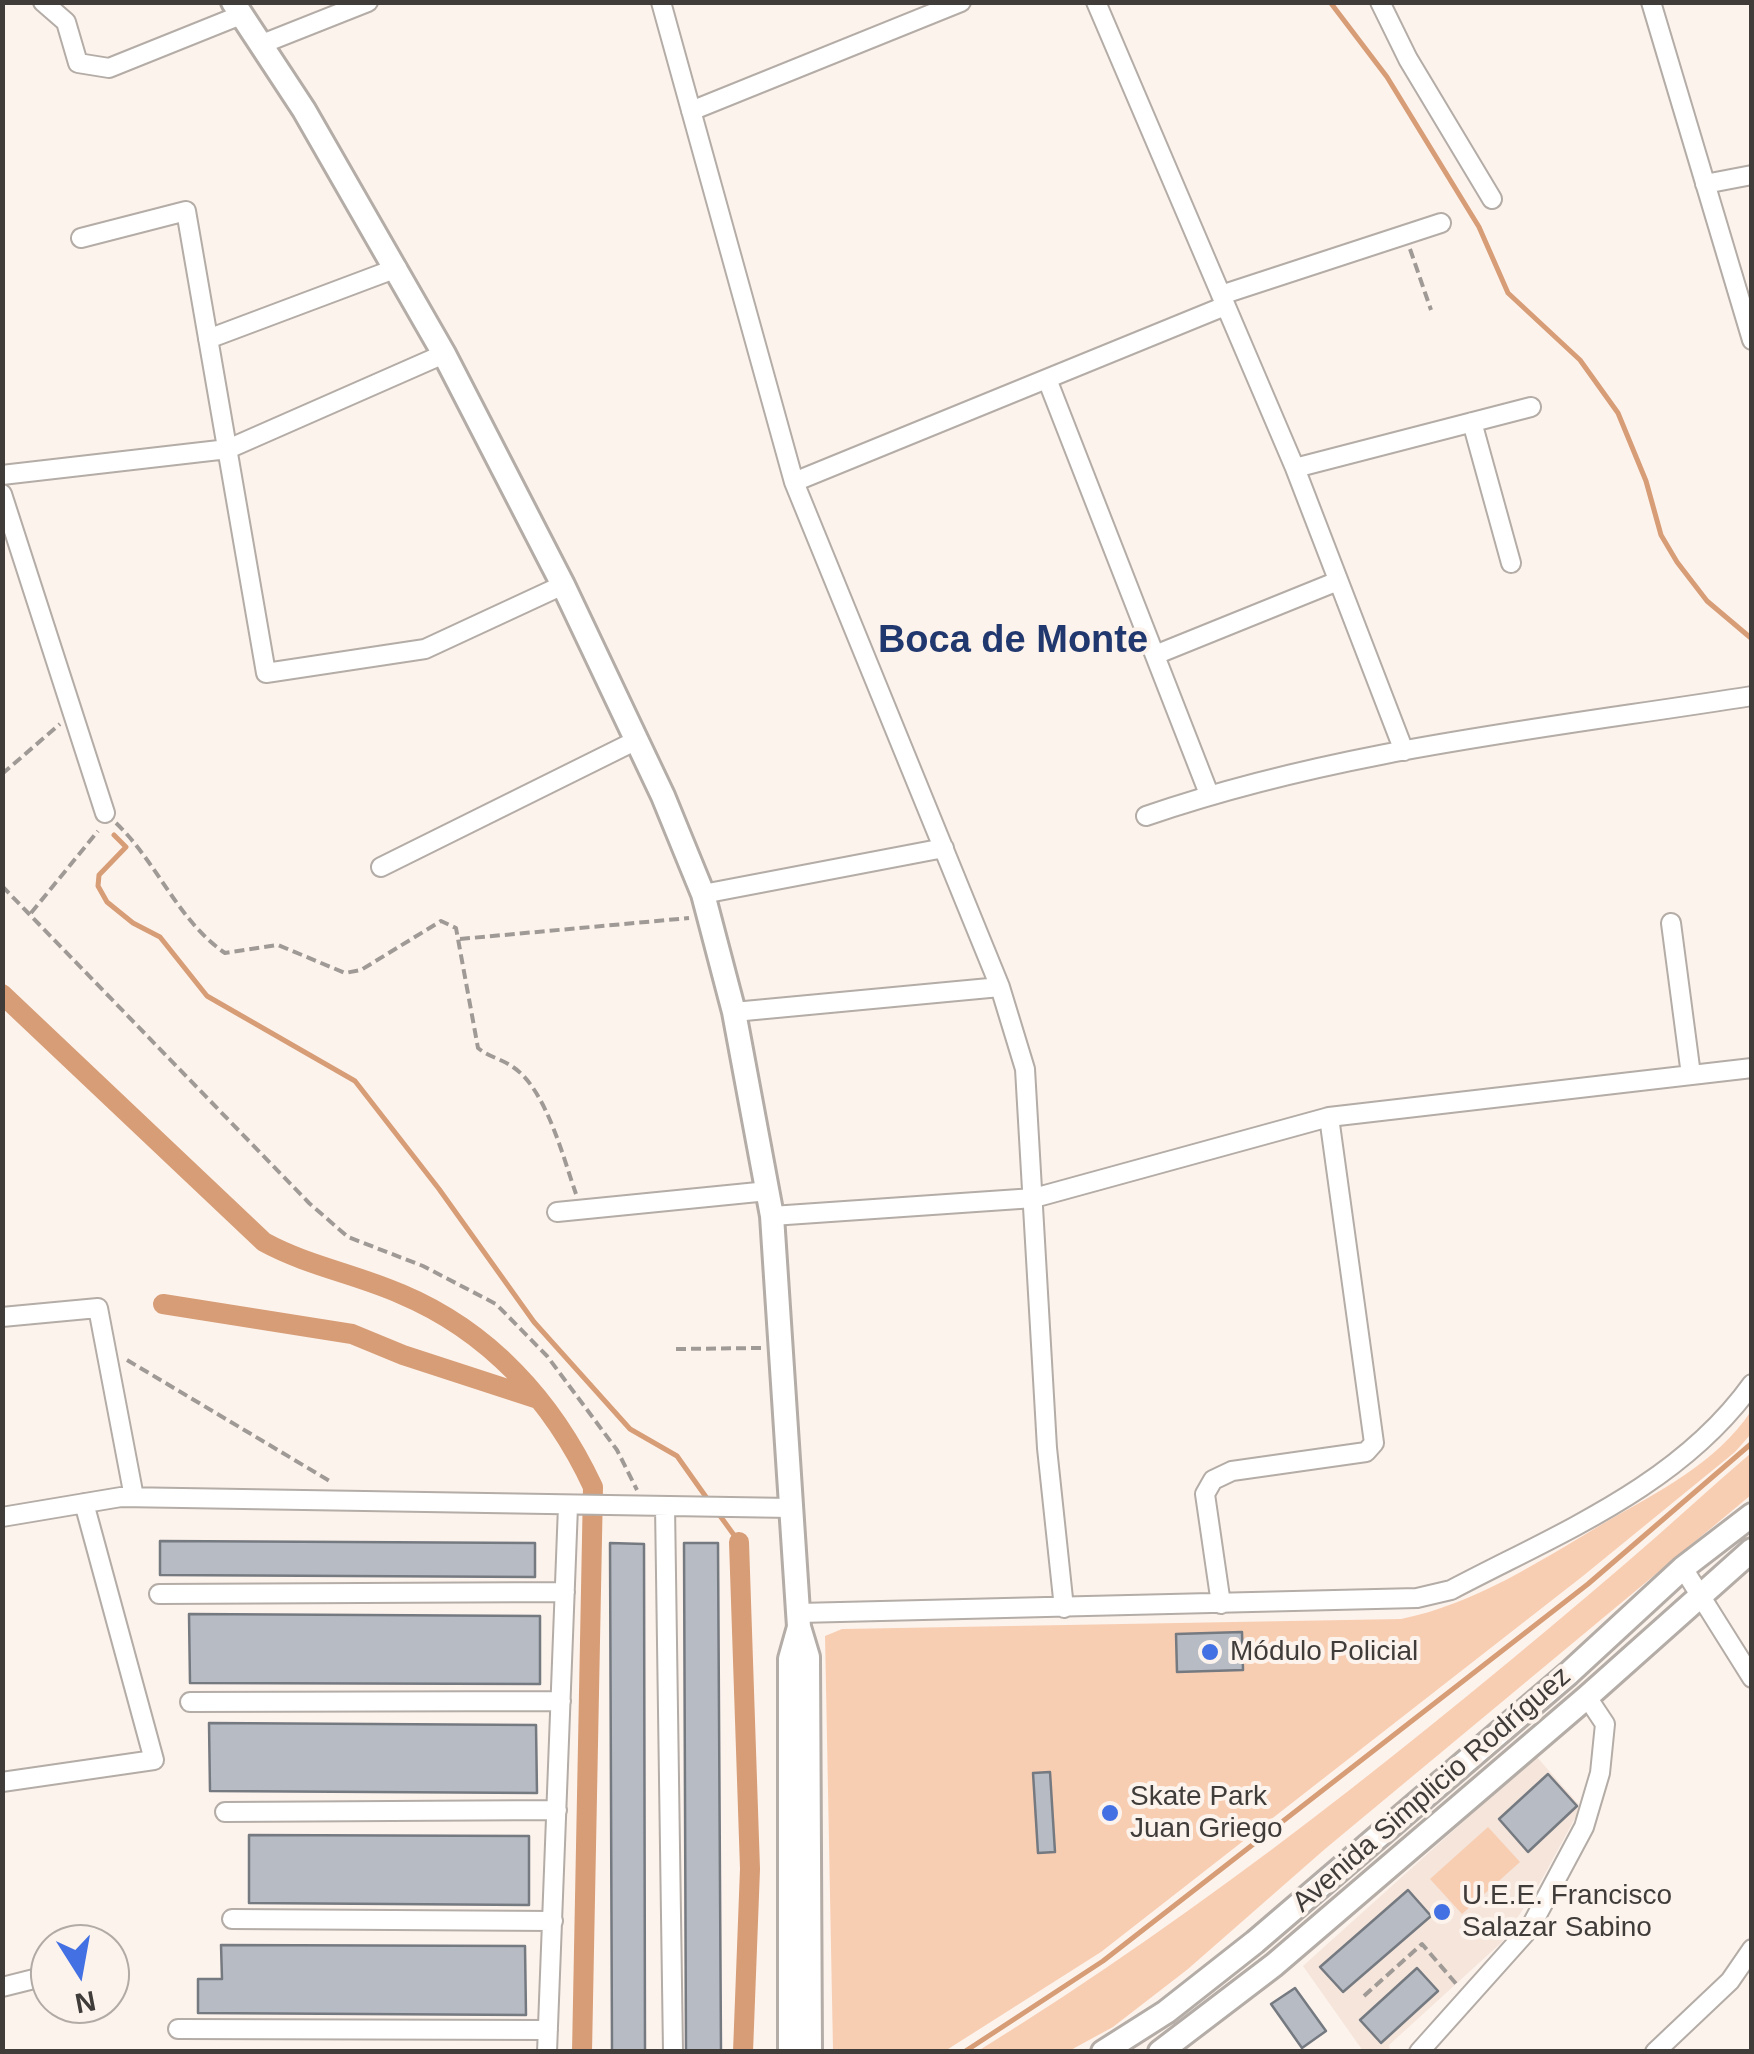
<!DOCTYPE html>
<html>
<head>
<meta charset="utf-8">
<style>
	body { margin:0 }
	#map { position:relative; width:1754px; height:2054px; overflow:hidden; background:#fdf3ed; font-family:Helvetica,sans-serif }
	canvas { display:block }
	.frame { position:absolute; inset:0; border:5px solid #3f3c3a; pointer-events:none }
	.north { position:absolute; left:30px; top:1924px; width:100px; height:100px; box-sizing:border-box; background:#fdf3ed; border:2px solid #b1aaa5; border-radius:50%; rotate:169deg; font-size:28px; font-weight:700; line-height:40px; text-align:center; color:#3f3c3a }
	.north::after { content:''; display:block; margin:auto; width:35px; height:45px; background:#4371e3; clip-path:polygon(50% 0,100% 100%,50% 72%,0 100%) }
</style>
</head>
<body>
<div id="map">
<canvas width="1754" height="2054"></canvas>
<div class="frame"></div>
<div class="north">N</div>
</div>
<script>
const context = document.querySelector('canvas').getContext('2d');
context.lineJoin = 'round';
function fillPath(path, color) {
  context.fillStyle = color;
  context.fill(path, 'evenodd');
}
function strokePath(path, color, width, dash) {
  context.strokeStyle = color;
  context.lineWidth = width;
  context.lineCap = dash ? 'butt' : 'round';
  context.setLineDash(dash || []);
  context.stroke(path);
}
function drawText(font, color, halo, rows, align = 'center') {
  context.font = font + ' Helvetica,sans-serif';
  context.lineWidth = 8;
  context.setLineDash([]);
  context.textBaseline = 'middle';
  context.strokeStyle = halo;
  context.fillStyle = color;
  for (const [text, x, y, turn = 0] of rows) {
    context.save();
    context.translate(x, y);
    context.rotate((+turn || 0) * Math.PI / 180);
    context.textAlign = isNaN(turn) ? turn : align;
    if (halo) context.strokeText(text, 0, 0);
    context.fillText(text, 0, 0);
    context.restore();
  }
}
const built = new Path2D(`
	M 1536,1756 L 1581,1807 L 1541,1881 L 1502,1942 L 1389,2045 L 1390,2051 L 1363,2051 L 1303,1966 Z`);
const green = new Path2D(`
	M 1751,1411 L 1751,1434 L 1735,1452 L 1583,1576 L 1101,1952 L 945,2051 L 833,2051 L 825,1636 L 842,1629 L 1401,1619 C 1475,1604 1540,1561 1604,1523 C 1657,1492 1716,1464 1751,1411 Z
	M 1751,1453 L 1751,1495 L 1325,1849 L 1188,1969 L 1113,2027 L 1069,2051 L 978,2051 C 1208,1909 1420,1739 1626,1563 C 1668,1527 1709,1489 1751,1453 Z
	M 1488,1827 L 1520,1862 L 1462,1914 L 1430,1879 Z`);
const stream = new Path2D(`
	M 1330,2 L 1387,77 L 1479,227 L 1508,293 L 1580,360 L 1618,413 L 1646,481 L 1661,535 L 1677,562 L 1707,601 L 1752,639
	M 114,835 L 126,847 L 99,875 L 98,886 L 107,902 L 133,923 L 160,937 L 207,996 L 355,1081 L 439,1189 L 534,1322 L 630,1429 L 677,1456 L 711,1504
	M 718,1513 L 739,1542
	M 964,2052 L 1103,1961 L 1588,1584 L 1752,1443`);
const canal = new Path2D(`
	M 2,994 L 264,1242 C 308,1266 356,1274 401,1294 C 489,1331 553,1401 593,1487 L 582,2052
	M 163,1304 L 352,1334 L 403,1355 L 538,1399
	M 739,1542 L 750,1869 L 743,2052`);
const building = new Path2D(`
	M 160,1541 L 535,1543 L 535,1577 L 160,1575 Z
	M 610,1543 L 644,1544 L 645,2052 L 612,2052 Z
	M 684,1543 L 718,1543 L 721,2052 L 686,2052 Z
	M 189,1614 L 540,1616 L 540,1684 L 190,1683 Z
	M 1242,1632 L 1243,1670 L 1177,1672 L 1176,1634 Z
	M 209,1723 L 536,1725 L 537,1793 L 210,1791 Z
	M 1050,1772 L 1055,1852 L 1038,1853 L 1033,1773 Z
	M 1548,1774 L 1577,1806 L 1528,1852 L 1499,1819 Z
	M 249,1835 L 529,1836 L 529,1905 L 249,1903 Z
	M 1408,1890 L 1431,1916 L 1343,1992 L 1320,1967 Z
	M 221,1945 L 525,1946 L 526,2015 L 198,2013 L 198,1979 L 222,1979 Z
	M 1417,1968 L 1438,1991 L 1381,2043 L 1360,2020 Z
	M 1295,1988 L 1326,2031 L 1302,2048 L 1271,2004 Z`);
const path = new Path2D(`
	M 1410,249 L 1431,310
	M 2,774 L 60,724
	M 116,823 C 157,862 178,921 225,953 L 278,945 L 345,973 L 361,970 L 441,921 L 456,928 L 478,1048 C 489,1057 502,1059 513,1067 C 546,1089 563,1157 576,1194
	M 2,886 L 309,1203 L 348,1237 L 423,1266 L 496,1304 L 547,1356 L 617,1450 L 637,1490
	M 31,913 L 98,831
	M 460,939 L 689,918
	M 676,1349 L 761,1348
	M 127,1360 L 333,1483
	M 1364,1996 L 1422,1944 L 1458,1986`);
const minor = new Path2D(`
	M 43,2 L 66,22 L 78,63 L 109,68 L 241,15
	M 661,2 L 794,482 L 1000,987 L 1025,1069 L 1047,1448 L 1064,1608
	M 1096,2 L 1295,468 L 1404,751
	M 1380,2 L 1408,59 L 1492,199
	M 1651,2 L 1752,340
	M 262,44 L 368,2
	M 691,111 L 961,2
	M 1705,184 L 1752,175
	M 81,238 L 186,211 L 266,673 L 425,649 L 563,585
	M 1221,295 L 1441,223
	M 208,339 L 397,268
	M 1047,379 L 1209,794
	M 1472,422 L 1511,563
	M 1295,468 L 1531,407
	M 2,475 L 228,449 L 444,354
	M 794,482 L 1225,306
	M 2,494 L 105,813
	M 1155,655 L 1338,581
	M 1146,816 C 1340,749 1550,728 1752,696
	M 381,867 L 637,740
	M 703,894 L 944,848
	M 1671,923 L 1691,1075
	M 734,1012 L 1000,987
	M 557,1212 L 768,1191
	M 772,1216 L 1034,1198 L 1329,1117 L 1752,1068
	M 2,1317 L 98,1308 L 134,1497
	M 665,1506 L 673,2052
	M 2,1517 L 121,1497 L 791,1508
	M 1683,1568 L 1752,1678
	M 159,1594 L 565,1592
	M 1221,1604 L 1205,1494 L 1213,1480 L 1232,1471 L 1366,1452 L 1374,1443 L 1329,1117
	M 799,1613 L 1417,1598 L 1451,1590 C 1559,1533 1679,1486 1752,1384
	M 190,1702 L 561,1701
	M 2,1782 L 154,1760 L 84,1503
	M 225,1812 L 557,1810
	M 232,1919 L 553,1921
	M 2,1987 L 50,1975
	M 178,2029 L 548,2030
	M 547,2052 L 568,1506
	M 1419,2052 L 1530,1928 L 1584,1827 L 1600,1773 L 1605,1724 L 1587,1697
	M 1655,2052 L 1730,1981 L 1752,1949`);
const major = new Path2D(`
	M 233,2 L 304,110 L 444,354 L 563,585 L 663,796 L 703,894 L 734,1012 L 772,1216 L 799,1627 L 808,1657 L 810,2052
	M 790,2052 L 790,1659 L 799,1627
	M 1103,2052 L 1166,2012 L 1255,1942 L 1568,1674 L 1683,1568 L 1752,1515
	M 1160,2052 L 1274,1965 L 1587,1697 L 1752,1550`);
const markers = [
	[1210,1652,10,"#4371e3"],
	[1110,1813,10,"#4371e3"],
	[1442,1912,10,"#4371e3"]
];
const poiNames = [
	["Módulo Policial",1230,1652],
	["Skate Park",1130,1797],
	["Juan Griego",1130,1829],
	["U.E.E. Francisco",1462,1896],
	["Salazar Sabino",1462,1928]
];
const streetNames = [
	["Avenida Simplicio Rodríguez",1432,1790,-41]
];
const districtNames = [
	["Boca de Monte",1013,642]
];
fillPath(built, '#f5e5db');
fillPath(green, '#f8ceb3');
strokePath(stream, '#d79d76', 5);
strokePath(canal, '#d79d76', 20);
fillPath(building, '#b7bbc4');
strokePath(building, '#757980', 2.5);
strokePath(minor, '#b4aca6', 22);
strokePath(major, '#b4aca6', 28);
strokePath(path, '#a09a96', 4, [10, 5]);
strokePath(minor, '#fff', 18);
strokePath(major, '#fff', 22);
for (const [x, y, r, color] of markers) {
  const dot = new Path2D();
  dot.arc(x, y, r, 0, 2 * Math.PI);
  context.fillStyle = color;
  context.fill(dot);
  strokePath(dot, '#fdf3ed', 4);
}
drawText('28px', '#3f3c3a', '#fdf3ed', poiNames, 'left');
drawText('28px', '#3f3c3a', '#fdf3ed', streetNames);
drawText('bold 38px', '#21386f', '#fdf3ed', districtNames);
</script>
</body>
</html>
